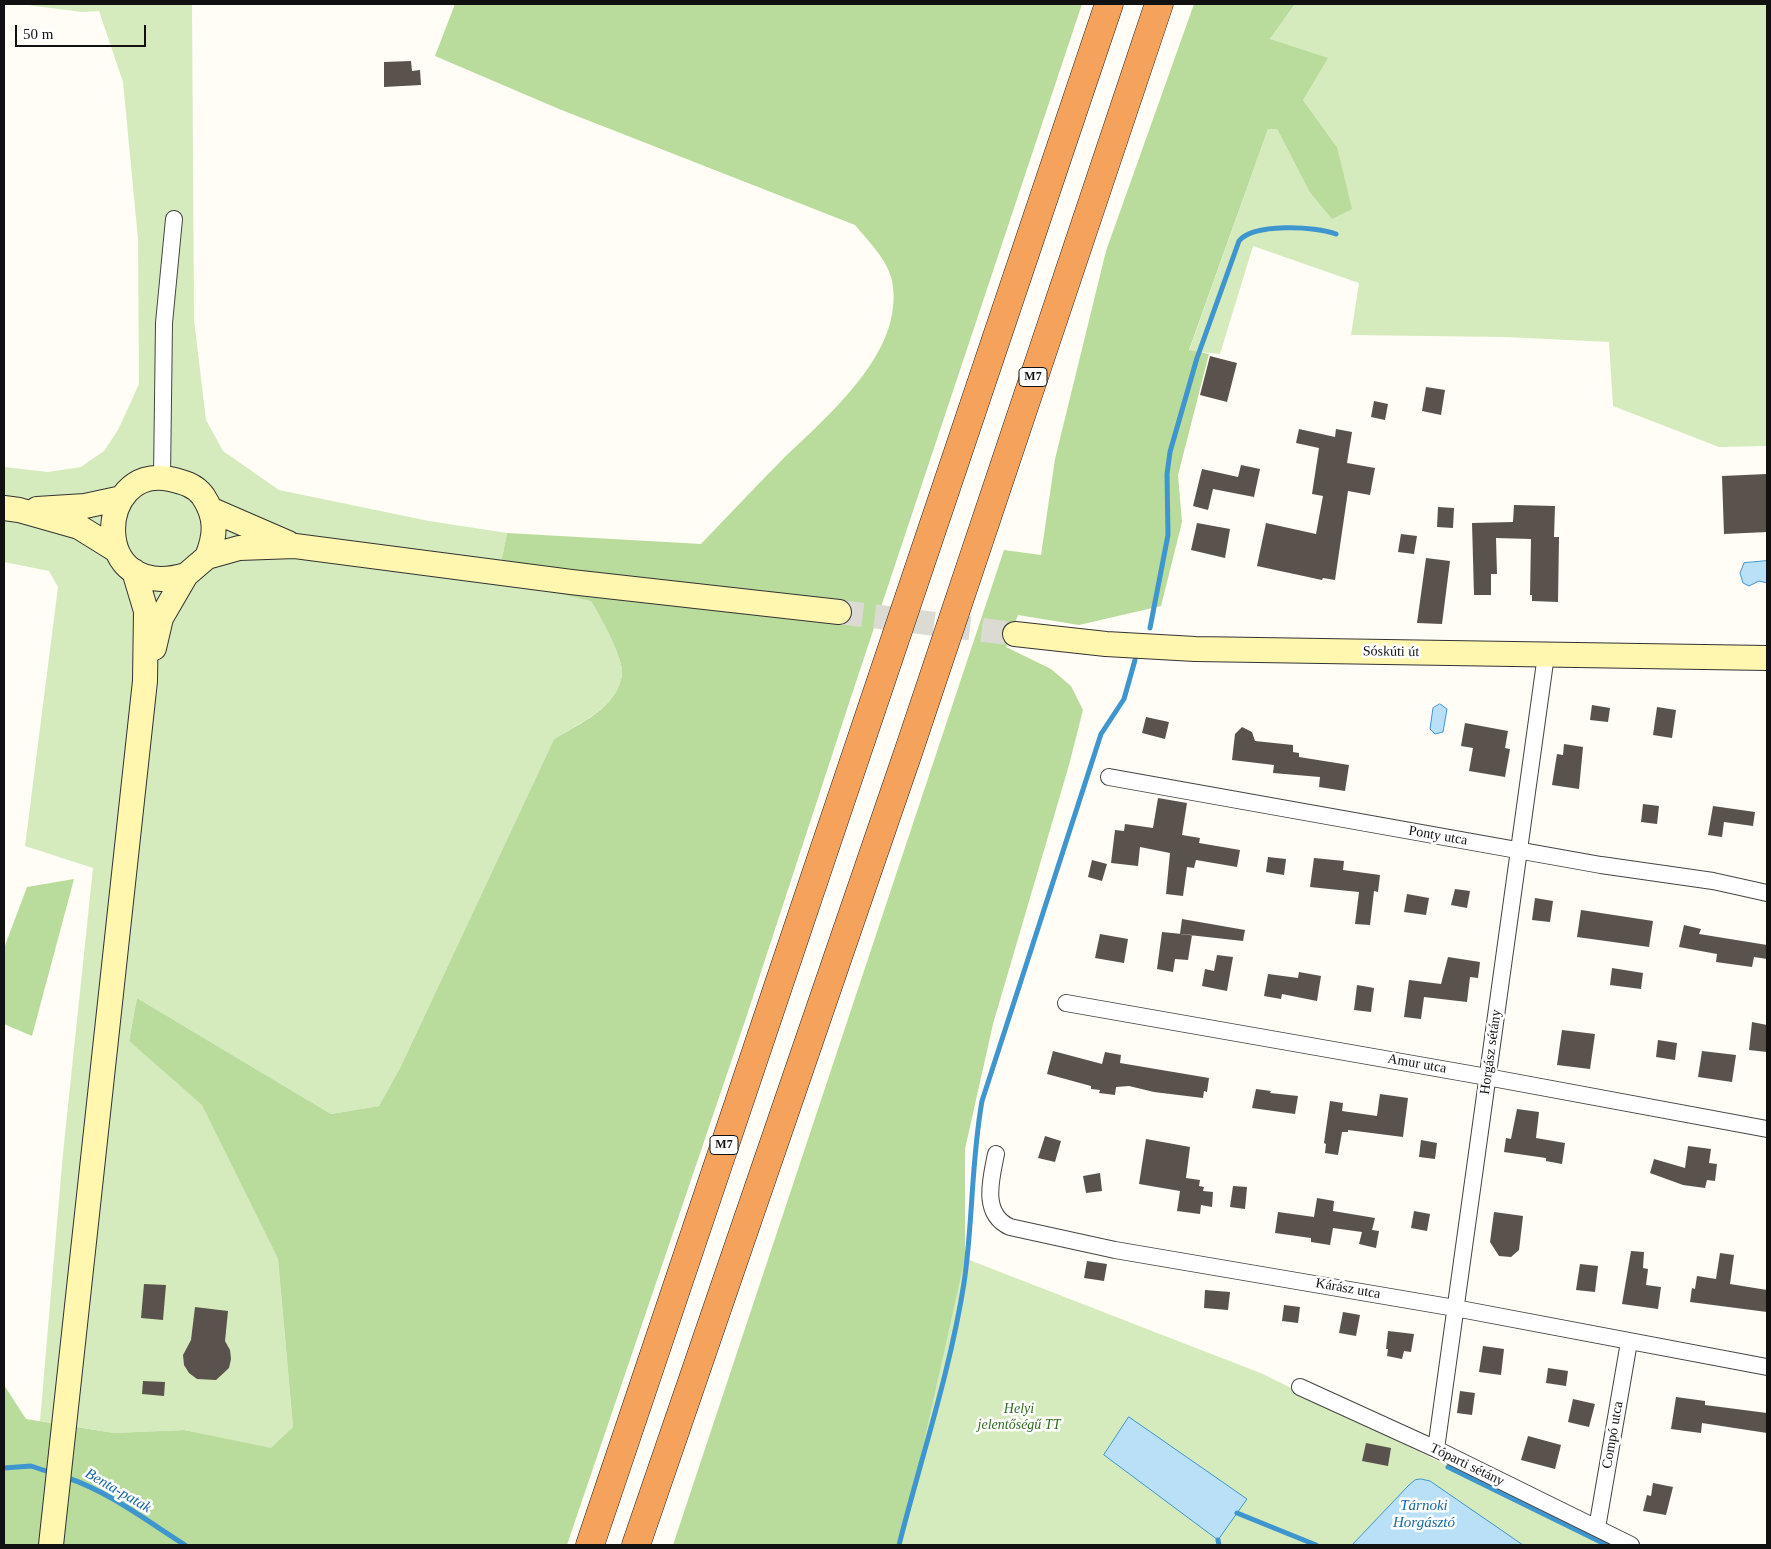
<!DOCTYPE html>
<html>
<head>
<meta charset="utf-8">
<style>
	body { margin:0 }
	#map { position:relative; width:1771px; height:1549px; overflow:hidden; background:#fffdf5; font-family:Georgia,serif }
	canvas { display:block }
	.frame { position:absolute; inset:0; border:5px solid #111; pointer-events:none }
	.scale { position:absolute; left:15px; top:25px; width:131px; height:22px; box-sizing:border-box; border:2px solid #111; border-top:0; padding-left:6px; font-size:15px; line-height:18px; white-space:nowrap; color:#111; -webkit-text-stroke:4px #fff; paint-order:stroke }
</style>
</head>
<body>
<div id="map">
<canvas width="1771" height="1549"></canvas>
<div class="frame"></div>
<div class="scale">50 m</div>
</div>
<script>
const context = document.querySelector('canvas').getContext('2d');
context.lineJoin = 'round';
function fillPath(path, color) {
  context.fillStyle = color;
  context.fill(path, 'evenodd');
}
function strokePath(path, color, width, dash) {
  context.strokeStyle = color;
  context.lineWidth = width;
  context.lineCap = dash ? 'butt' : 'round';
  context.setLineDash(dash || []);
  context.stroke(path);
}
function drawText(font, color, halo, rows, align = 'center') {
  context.font = font + ' Georgia,serif';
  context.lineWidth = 5;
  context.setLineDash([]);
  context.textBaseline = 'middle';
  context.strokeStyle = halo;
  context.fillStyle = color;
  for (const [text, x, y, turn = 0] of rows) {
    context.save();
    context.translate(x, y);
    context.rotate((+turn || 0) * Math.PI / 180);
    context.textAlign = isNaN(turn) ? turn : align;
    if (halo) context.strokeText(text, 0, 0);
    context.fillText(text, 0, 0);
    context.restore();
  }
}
const green = new Path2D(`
	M 19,4 L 192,4 L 194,320 L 206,420 L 223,451 L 279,490 L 429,521 L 507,533 L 498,579 L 591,600 C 599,615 625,659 622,675 C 617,708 579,723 554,739 L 401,1066 L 379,1106 L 331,1114 L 137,998 L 129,1041 L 202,1104 L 278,1259 L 293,1427 L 271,1449 L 184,1430 L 114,1433 L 40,1421 L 63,1153 L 93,868 L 25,846 L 58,587 L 49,571 L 4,562 L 4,467 L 48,472 L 81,467 L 104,451 L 118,430 L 139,384 L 138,239 L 123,82 L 99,11 L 82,12 Z
	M 1295,4 L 1767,4 L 1767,446 L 1719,447 L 1613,406 L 1609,342 L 1505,337 L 1351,335 L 1359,283 L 1253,246 L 1220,354 L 1189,351 L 1268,129 L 1277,129 L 1309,191 L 1337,147 L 1303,100 L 1270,39 Z
	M 941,1249 L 1263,1374 L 1607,1545 L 821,1545 Z`);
const forest = new Path2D(`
	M 455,4 L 1082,4 L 853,691 L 745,1021 L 567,1545 L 4,1545 L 4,1385 L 26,1419 L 114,1433 L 184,1430 L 271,1448 L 293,1427 L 278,1259 L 202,1105 L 129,1041 L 137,998 L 331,1114 L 379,1106 L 401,1066 L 554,739 C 579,724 617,708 622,675 C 625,660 599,614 591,601 L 498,579 L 507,533 L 701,544 C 727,517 752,490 778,464 C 823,419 906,354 892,281 C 888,260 868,241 855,225 L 559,109 L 435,56 Z
	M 1194,4 L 1295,4 L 1270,39 L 1328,58 L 1303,100 L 1337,147 L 1352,209 L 1332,219 L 1309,191 L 1277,129 L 1268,129 L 1189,350 L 1209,354 L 1178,475 L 1182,522 L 1161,606 L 1079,625 L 1018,615 L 1006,647 L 1051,669 L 1071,686 L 1083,710 L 1069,765 L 993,1024 L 965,1149 L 965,1258 L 901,1545 L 673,1545 L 1004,550 L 1041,555 L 1055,459 L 1106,251 Z
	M 74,879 L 32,1036 L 4,1024 L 4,948 L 27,887 Z`);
const water = new Path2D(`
	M 1767,561 L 1767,583 L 1759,581 L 1749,586 L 1743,583 L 1740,573 L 1744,563 Z
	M 1440,704 L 1447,709 L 1443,732 L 1435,734 L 1430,729 L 1433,708 Z
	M 1129,1417 L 1247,1499 L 1218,1540 L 1104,1455 Z
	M 1421,1479 L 1430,1481 L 1523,1545 L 1352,1545 L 1409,1485 L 1415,1480 Z`);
const stream = new Path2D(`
	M 1150,628 L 1168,535 L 1167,474 L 1170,452 L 1197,358 L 1239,241 C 1253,223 1316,226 1336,234
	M 1448,1467 L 1607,1545
	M 4,1468 L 31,1466 L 52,1473
	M 65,1477 C 108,1491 147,1521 185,1545
	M 1237,1513 L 1316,1545
	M 1218,1540 L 1219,1545
	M 899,1545 C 921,1458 950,1372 964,1283 C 973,1223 971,1162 982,1101 L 1101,734 L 1124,699 L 1135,660`);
const building = new Path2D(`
	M 411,61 L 412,71 L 420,70 L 421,85 L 384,87 L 384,62 Z
	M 1210,356 L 1237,363 L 1227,402 L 1200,395 Z
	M 1426,387 L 1445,390 L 1441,415 L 1422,411 Z
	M 1374,401 L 1388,404 L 1385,420 L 1371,417 Z
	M 1299,429 L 1335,437 L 1336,429 L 1352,432 L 1347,463 L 1375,468 L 1370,495 L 1348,491 L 1335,580 L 1323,578 L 1322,580 L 1257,566 L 1266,523 L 1316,534 L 1323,496 L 1312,494 L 1319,448 L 1296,443 Z
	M 1241,465 L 1260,469 L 1254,497 L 1213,489 L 1208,510 L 1193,506 L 1202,469 L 1238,477 Z
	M 1767,474 L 1767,532 L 1724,534 L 1722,476 Z
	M 1514,505 L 1555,506 L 1554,537 L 1559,537 L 1558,602 L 1532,601 L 1532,595 L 1530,595 L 1531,539 L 1496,538 L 1497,574 L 1491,574 L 1491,595 L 1474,595 L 1472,523 L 1513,522 Z
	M 1438,507 L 1454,508 L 1453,528 L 1437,527 Z
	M 1197,523 L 1230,529 L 1225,558 L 1191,550 Z
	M 1401,534 L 1417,536 L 1414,554 L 1398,552 Z
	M 1426,558 L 1450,561 L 1442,624 L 1417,623 Z
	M 1592,705 L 1610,708 L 1608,722 L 1590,720 Z
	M 1657,707 L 1676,710 L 1672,738 L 1653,735 Z
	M 1146,717 L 1169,722 L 1165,739 L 1142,733 Z
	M 1465,723 L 1508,731 L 1505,748 L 1510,749 L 1505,777 L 1469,771 L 1473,748 L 1461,746 Z
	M 1242,727 L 1252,732 L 1255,741 L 1293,745 L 1293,752 L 1299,753 L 1299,757 L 1349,765 L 1345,791 L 1319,787 L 1320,777 L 1273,773 L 1274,765 L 1232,760 L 1235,734 Z
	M 1564,744 L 1583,747 L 1579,789 L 1552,785 L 1557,754 L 1563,755 Z
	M 1158,798 L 1187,803 L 1182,835 L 1200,838 L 1199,843 L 1240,850 L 1237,867 L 1196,860 L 1194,868 L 1187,867 L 1183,896 L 1166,894 L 1170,853 L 1140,847 L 1138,866 L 1111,863 L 1115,830 L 1124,831 L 1125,824 L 1153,828 Z
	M 1643,804 L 1659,806 L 1657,824 L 1641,822 Z
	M 1713,806 L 1755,812 L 1753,826 L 1724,822 L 1722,837 L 1708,835 Z
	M 1268,857 L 1286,859 L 1284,875 L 1266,872 Z
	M 1314,858 L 1344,861 L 1343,870 L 1380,875 L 1378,892 L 1374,891 L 1370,925 L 1355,924 L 1359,892 L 1310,887 Z
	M 1092,860 L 1107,864 L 1102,881 L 1088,877 Z
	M 1455,889 L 1470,891 L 1467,908 L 1451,905 Z
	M 1407,894 L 1429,898 L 1426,915 L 1404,912 Z
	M 1535,898 L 1553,901 L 1550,922 L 1532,920 Z
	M 1581,910 L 1653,921 L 1649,947 L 1577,937 Z
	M 1182,919 L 1245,930 L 1243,941 L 1180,934 Z
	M 1684,925 L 1701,929 L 1699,934 L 1767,945 L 1767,959 L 1754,957 L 1752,967 L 1716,962 L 1717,954 L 1679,947 Z
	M 1162,932 L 1192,935 L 1188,960 L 1175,959 L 1173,972 L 1157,969 Z
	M 1100,934 L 1128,939 L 1124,963 L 1095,958 Z
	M 1217,955 L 1233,957 L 1227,991 L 1202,986 L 1205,969 L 1214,971 Z
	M 1448,957 L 1480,962 L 1478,978 L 1470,977 L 1467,1002 L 1424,997 L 1421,1019 L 1404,1017 L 1409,980 L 1441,984 Z
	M 1612,968 L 1643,973 L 1641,989 L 1610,985 Z
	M 1299,972 L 1321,976 L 1317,1001 L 1282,994 L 1281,999 L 1264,996 L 1268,974 L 1298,978 Z
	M 1357,985 L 1374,988 L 1371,1012 L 1354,1010 Z
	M 1752,1022 L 1767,1025 L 1767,1052 L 1749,1050 Z
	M 1562,1030 L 1595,1034 L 1590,1069 L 1557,1065 Z
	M 1658,1040 L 1677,1043 L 1675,1060 L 1656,1057 Z
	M 1053,1051 L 1102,1064 L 1105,1052 L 1121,1055 L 1120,1063 L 1209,1078 L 1207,1092 L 1204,1091 L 1203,1098 L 1154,1092 L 1129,1086 L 1116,1087 L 1115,1095 L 1099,1093 L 1100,1090 L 1091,1089 L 1091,1086 L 1047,1074 Z
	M 1702,1051 L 1736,1055 L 1732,1082 L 1698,1077 Z
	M 1256,1089 L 1271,1091 L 1270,1093 L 1298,1096 L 1295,1114 L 1252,1108 Z
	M 1380,1094 L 1408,1098 L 1403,1137 L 1348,1130 L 1348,1132 L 1342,1132 L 1338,1155 L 1325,1153 L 1326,1144 L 1324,1143 L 1330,1101 L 1343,1103 L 1342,1111 L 1377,1116 Z
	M 1517,1109 L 1539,1112 L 1536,1138 L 1565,1143 L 1562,1164 L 1546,1161 L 1546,1158 L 1504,1152 L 1506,1138 L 1511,1139 Z
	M 1045,1136 L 1061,1141 L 1055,1162 L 1038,1158 Z
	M 1146,1139 L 1190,1147 L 1186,1178 L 1200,1180 L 1199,1186 L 1204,1187 L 1203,1191 L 1213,1192 L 1212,1207 L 1201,1205 L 1200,1214 L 1177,1211 L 1180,1191 L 1139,1184 Z
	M 1421,1140 L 1437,1143 L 1435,1159 L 1419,1157 Z
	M 1688,1146 L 1711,1149 L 1709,1163 L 1717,1164 L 1715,1181 L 1707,1180 L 1705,1188 L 1683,1185 L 1650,1173 L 1654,1159 L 1685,1168 Z
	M 1100,1173 L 1102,1191 L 1086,1193 L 1083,1176 Z
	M 1233,1186 L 1247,1187 L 1245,1209 L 1230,1207 Z
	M 1317,1198 L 1334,1201 L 1333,1211 L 1375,1218 L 1372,1230 L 1379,1231 L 1376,1248 L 1359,1244 L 1362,1232 L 1333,1228 L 1330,1245 L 1311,1242 L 1311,1238 L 1275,1233 L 1278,1212 L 1314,1217 Z
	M 1414,1211 L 1430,1214 L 1427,1231 L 1411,1228 Z
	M 1494,1212 L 1523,1216 L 1519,1250 L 1511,1257 L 1499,1256 L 1490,1242 Z
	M 1631,1251 L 1644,1252 L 1643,1268 L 1648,1269 L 1646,1285 L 1661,1287 L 1658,1309 L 1622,1304 Z
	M 1720,1253 L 1734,1255 L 1730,1284 L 1767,1290 L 1767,1312 L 1690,1302 L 1692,1288 L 1695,1289 L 1697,1276 L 1716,1279 Z
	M 1087,1261 L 1107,1264 L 1104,1281 L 1084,1278 Z
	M 1580,1264 L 1598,1266 L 1595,1292 L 1576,1290 Z
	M 144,1284 L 166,1285 L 163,1320 L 141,1318 Z
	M 1205,1290 L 1230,1292 L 1228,1310 L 1204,1308 Z
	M 1284,1305 L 1300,1307 L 1298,1323 L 1282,1321 Z
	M 195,1307 L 228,1311 L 225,1341 L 230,1350 L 231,1359 L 229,1368 L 216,1380 L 197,1379 L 189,1373 L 184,1365 L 183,1355 L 191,1340 Z
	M 1343,1312 L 1360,1315 L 1356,1336 L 1339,1333 Z
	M 1388,1331 L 1414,1334 L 1411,1352 L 1404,1351 L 1402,1359 L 1387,1356 L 1388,1349 L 1386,1349 Z
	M 1483,1346 L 1504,1349 L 1501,1375 L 1479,1372 Z
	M 1548,1368 L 1568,1371 L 1566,1386 L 1546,1383 Z
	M 143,1381 L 165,1382 L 164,1396 L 142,1394 Z
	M 1460,1391 L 1475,1393 L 1472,1415 L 1457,1413 Z
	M 1676,1397 L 1705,1401 L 1705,1405 L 1767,1413 L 1767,1433 L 1702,1423 L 1701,1433 L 1671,1429 Z
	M 1573,1399 L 1595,1404 L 1589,1427 L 1568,1422 Z
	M 1528,1436 L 1561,1445 L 1555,1469 L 1521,1460 Z
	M 1366,1443 L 1391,1448 L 1388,1466 L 1362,1461 Z
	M 1653,1483 L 1673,1487 L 1666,1515 L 1643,1511 L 1647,1495 L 1651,1496 Z`);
const secondaryTunnel = new Path2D(`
	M 839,612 L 1015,634`);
const minor = new Path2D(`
	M 162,477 L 164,323 L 174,219
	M 1109,777 L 1601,865 L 1713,881 L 1767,893
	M 1066,1003 L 1487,1077 L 1767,1129
	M 996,1154 C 991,1179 981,1214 1010,1227 L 1115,1250 L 1455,1308 L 1767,1367
	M 1300,1387 L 1436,1449 L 1631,1545
	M 1436,1449 L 1546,655
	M 1597,1528 L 1629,1342`);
const secondary = new Path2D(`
	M 4,508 L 19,510 L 79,527 L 116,550
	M 37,509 L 85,506 L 122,498
	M 212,510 L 288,543
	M 186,575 C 88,604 95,463 170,479 C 183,482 195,485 203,496 C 217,517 216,535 207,557
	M 1015,634 L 1106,644 L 1195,649 L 1767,658
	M 154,648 L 161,618 L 186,575 L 207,557 L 239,548 L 295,546 L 571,582 L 839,612
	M 51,1545 L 145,681 L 146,611 L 134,571`);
const motorway = new Path2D(`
	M 590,1545 L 1109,4
	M 636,1545 L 909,750 L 1159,4`);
const shields = [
	[1033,377,28],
	[724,1145,28]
];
const shieldNames = [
	["M7",1033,377],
	["M7",724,1145]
];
const streetNames = [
	["Sóskúti út",1391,652,1],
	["Ponty utca",1438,836,10],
	["Horgász sétány",1491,1052,-82],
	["Amur utca",1417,1064,10],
	["Kárász utca",1348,1289,10],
	["Compó utca",1613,1435,-80],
	["Tóparti sétány",1467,1465,26]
];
const parkNames = [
	["Helyi",1019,1409],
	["jelentőségű TT",1019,1425]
];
const waterNames = [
	["Benta-patak",118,1491,30],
	["Tárnoki",1424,1506],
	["Horgásztó",1424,1523]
];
fillPath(green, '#d5ebbd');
fillPath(forest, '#b9dc9c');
fillPath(water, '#b9e0f7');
strokePath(water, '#3f96cf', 1);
strokePath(stream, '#3f96cf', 5);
fillPath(building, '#5a524d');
strokePath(secondaryTunnel, '#dbdad3', 24, [24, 12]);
strokePath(minor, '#444', 18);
strokePath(secondary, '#333', 26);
strokePath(motorway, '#222', 29);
strokePath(minor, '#fff', 16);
strokePath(secondary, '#fff6b0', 24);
strokePath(motorway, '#f5a25d', 28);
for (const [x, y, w] of shields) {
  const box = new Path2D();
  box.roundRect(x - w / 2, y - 9.5, w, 19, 4);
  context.fillStyle = '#fff';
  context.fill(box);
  strokePath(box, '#111', 1);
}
drawText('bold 12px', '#111', null, shieldNames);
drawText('14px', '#111', '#fff', streetNames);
drawText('italic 14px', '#2f6b1f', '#fff', parkNames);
drawText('italic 15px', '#1768a6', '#fff', waterNames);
</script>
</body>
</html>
